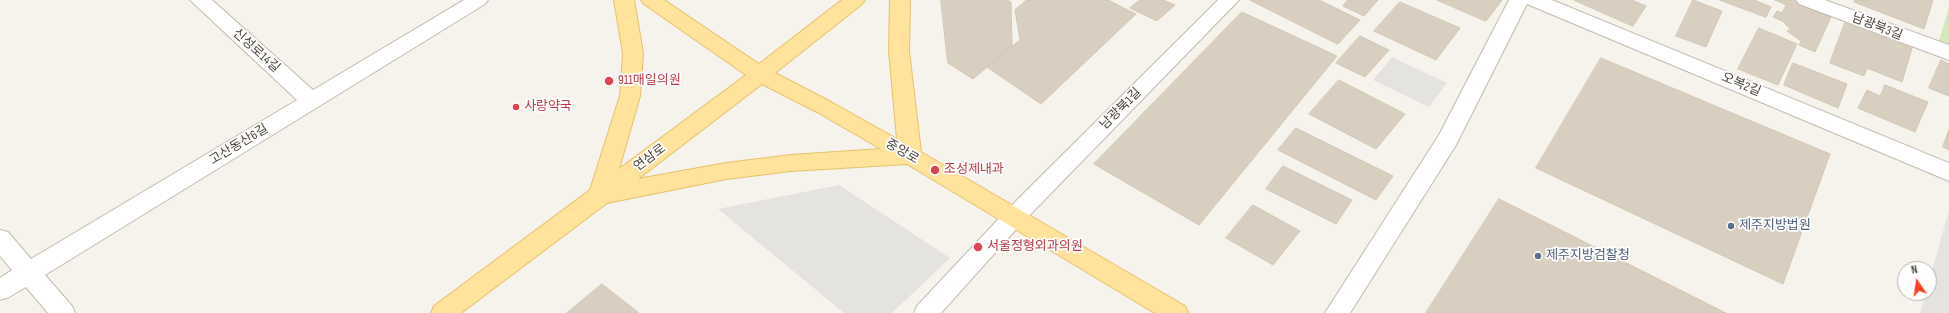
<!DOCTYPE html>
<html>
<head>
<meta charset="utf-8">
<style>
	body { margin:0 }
	#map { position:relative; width:1949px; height:313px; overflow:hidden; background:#f6f3ec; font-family:"Sofia Sans Condensed",sans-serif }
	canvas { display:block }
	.north { position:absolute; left:1897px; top:261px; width:40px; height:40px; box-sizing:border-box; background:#fff; border:1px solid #b7b4b0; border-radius:50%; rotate:347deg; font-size:11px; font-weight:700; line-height:16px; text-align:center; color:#4b4439 }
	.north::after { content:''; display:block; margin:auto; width:14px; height:18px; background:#fc3f1d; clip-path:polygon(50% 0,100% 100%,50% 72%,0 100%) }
</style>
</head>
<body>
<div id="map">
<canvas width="1949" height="313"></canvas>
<div class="north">N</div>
</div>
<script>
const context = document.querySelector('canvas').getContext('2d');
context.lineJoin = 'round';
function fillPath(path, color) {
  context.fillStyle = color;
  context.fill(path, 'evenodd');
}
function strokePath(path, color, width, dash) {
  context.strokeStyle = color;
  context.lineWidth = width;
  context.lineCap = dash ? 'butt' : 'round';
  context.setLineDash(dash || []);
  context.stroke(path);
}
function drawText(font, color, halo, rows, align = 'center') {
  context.font = font + ' "Sofia Sans Condensed","Noto Sans KR",sans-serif';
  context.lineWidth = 3.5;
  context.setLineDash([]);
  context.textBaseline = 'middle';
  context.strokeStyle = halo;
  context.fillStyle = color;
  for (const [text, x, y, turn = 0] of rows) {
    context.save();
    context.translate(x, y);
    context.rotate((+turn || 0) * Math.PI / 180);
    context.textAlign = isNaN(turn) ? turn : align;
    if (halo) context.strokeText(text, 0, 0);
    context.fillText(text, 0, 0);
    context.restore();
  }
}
const green = new Path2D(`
	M 1949,7 L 1949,48 L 1938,44 Z`);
const parking = new Path2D(`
	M 1392,57 L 1447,83 L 1429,107 L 1373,80 Z
	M 839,185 L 950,258 L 892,313 L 844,313 L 718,209 Z
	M 1949,210 L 1949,313 L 1920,313 L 1926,293 L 1929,293 L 1929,282 Z`);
const building = new Path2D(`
	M 941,0 L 1007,0 L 1011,2 L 1012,46 L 973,79 L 948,63 Z
	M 1027,0 L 1108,0 L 1136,14 L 1041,104 L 987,67 L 1020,40 L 1015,10 Z
	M 1140,0 L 1163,0 L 1175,5 L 1157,21 L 1130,8 Z
	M 1250,0 L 1319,0 L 1360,20 L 1338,44 Z
	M 1348,0 L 1378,0 L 1364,16 L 1343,6 Z
	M 1437,0 L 1502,0 L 1486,21 Z
	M 1574,0 L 1632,0 L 1646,6 L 1633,26 Z
	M 1693,0 L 1722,11 L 1706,47 L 1676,36 Z
	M 1720,0 L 1754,0 L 1771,7 L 1766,17 Z
	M 1775,0 L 1794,0 L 1832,15 L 1815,52 L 1799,45 L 1801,41 L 1787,31 L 1791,29 L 1785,24 L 1786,23 L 1773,17 L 1777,11 L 1782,13 L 1786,5 Z
	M 1855,0 L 1933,0 L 1924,29 L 1854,2 Z
	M 1400,2 L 1460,28 L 1436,60 L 1374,31 Z
	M 1242,12 L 1337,56 L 1199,225 L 1094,164 Z
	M 1845,23 L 1912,48 L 1902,82 L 1867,68 L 1864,76 L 1830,63 Z
	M 1759,28 L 1797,44 L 1778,85 L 1738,69 Z
	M 1360,36 L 1389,50 L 1365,77 L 1336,63 Z
	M 1601,58 L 1830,154 L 1783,284 L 1536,168 Z
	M 1941,60 L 1949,64 L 1949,96 L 1929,88 Z
	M 1793,63 L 1847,84 L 1838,108 L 1784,85 Z
	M 1339,80 L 1405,114 L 1376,149 L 1309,114 Z
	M 1885,85 L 1928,102 L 1915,132 L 1858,108 L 1867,90 L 1880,96 Z
	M 1296,128 L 1393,176 L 1376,200 L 1278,150 Z
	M 1949,130 L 1949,150 L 1943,147 Z
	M 1283,166 L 1352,200 L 1336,224 L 1266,189 Z
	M 1499,199 L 1726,313 L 1426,313 Z
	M 1253,205 L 1300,231 L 1273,265 L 1226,238 Z
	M 602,284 L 639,313 L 567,313 Z`);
const minor = new Path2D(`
	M 190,0 L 212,0 L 313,90 L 464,0 L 488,0 L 485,4 L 45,275 L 72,306 L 75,313 L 48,313 L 26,287 L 9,297 L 0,300 L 0,278 L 12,270 L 0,256 L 0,230 L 8,232 L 31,259 L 297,100 Z
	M 1218,0 L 1239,0 L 1021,224 L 941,313 L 914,313 L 917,306 L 1005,212 Z
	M 1509,0 L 1552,0 L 1949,163 L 1949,181 L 1527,4 L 1456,145 L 1350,313 L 1325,313 L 1439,135 Z
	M 1796,0 L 1825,0 L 1949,45 L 1949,60 L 1799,4 Z`);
const major = new Path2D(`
	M 614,0 L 634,0 L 643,53 L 640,96 L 619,169 L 746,75 L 644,4 L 641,0 L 664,0 L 759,64 L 842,0 L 865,0 L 862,4 L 775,73 L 831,102 L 897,139 L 889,51 L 890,0 L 910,0 L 909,51 L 921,152 L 1185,306 L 1188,313 L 1155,313 L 907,164 L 791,171 L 726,179 L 607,203 L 461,313 L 431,313 L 434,306 L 590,190 L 620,96 L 623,53 ZM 762,84 L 817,112 L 881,149 L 791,155 L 726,163 L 638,179 Z`);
const markers = [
	[609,81,5,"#e0444e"],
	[516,107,4,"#e0444e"],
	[935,170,5,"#e0444e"],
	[1731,226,4,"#5c6f8a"],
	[978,247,5,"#e0444e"],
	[1538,256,4,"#5c6f8a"]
];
const streetNames = [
	["남광북3길",1877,27,21],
	["신성로14길",256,51,42],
	["오복2길",1741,85,23],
	["남광북1길",1121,109,-45],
	["고산동산6길",239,145,-31],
	["중앙로",902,152,30],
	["연삼로",650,158,-36]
];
const healthNames = [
	["911매일의원",618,81],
	["사랑약국",524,107],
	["조성제내과",944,170],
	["서울정형외과의원",987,247]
];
const serviceNames = [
	["제주지방법원",1739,226],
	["제주지방검찰청",1546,256]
];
fillPath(green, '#d2eab5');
fillPath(parking, '#e5e3e0');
fillPath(building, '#d8cfc1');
strokePath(building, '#d3c7b4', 1);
strokePath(minor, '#c2bbae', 2);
strokePath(major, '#e6c16a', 2);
fillPath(minor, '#fff');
fillPath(major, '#ffe39c');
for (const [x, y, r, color] of markers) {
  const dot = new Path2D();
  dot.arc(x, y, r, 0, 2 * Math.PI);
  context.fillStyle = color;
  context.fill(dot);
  strokePath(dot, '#fff', 1.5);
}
drawText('13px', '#4b4439', '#fff', streetNames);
drawText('13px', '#be3a42', '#fff', healthNames, 'left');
drawText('13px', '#4e5e75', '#fff', serviceNames, 'left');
</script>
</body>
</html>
